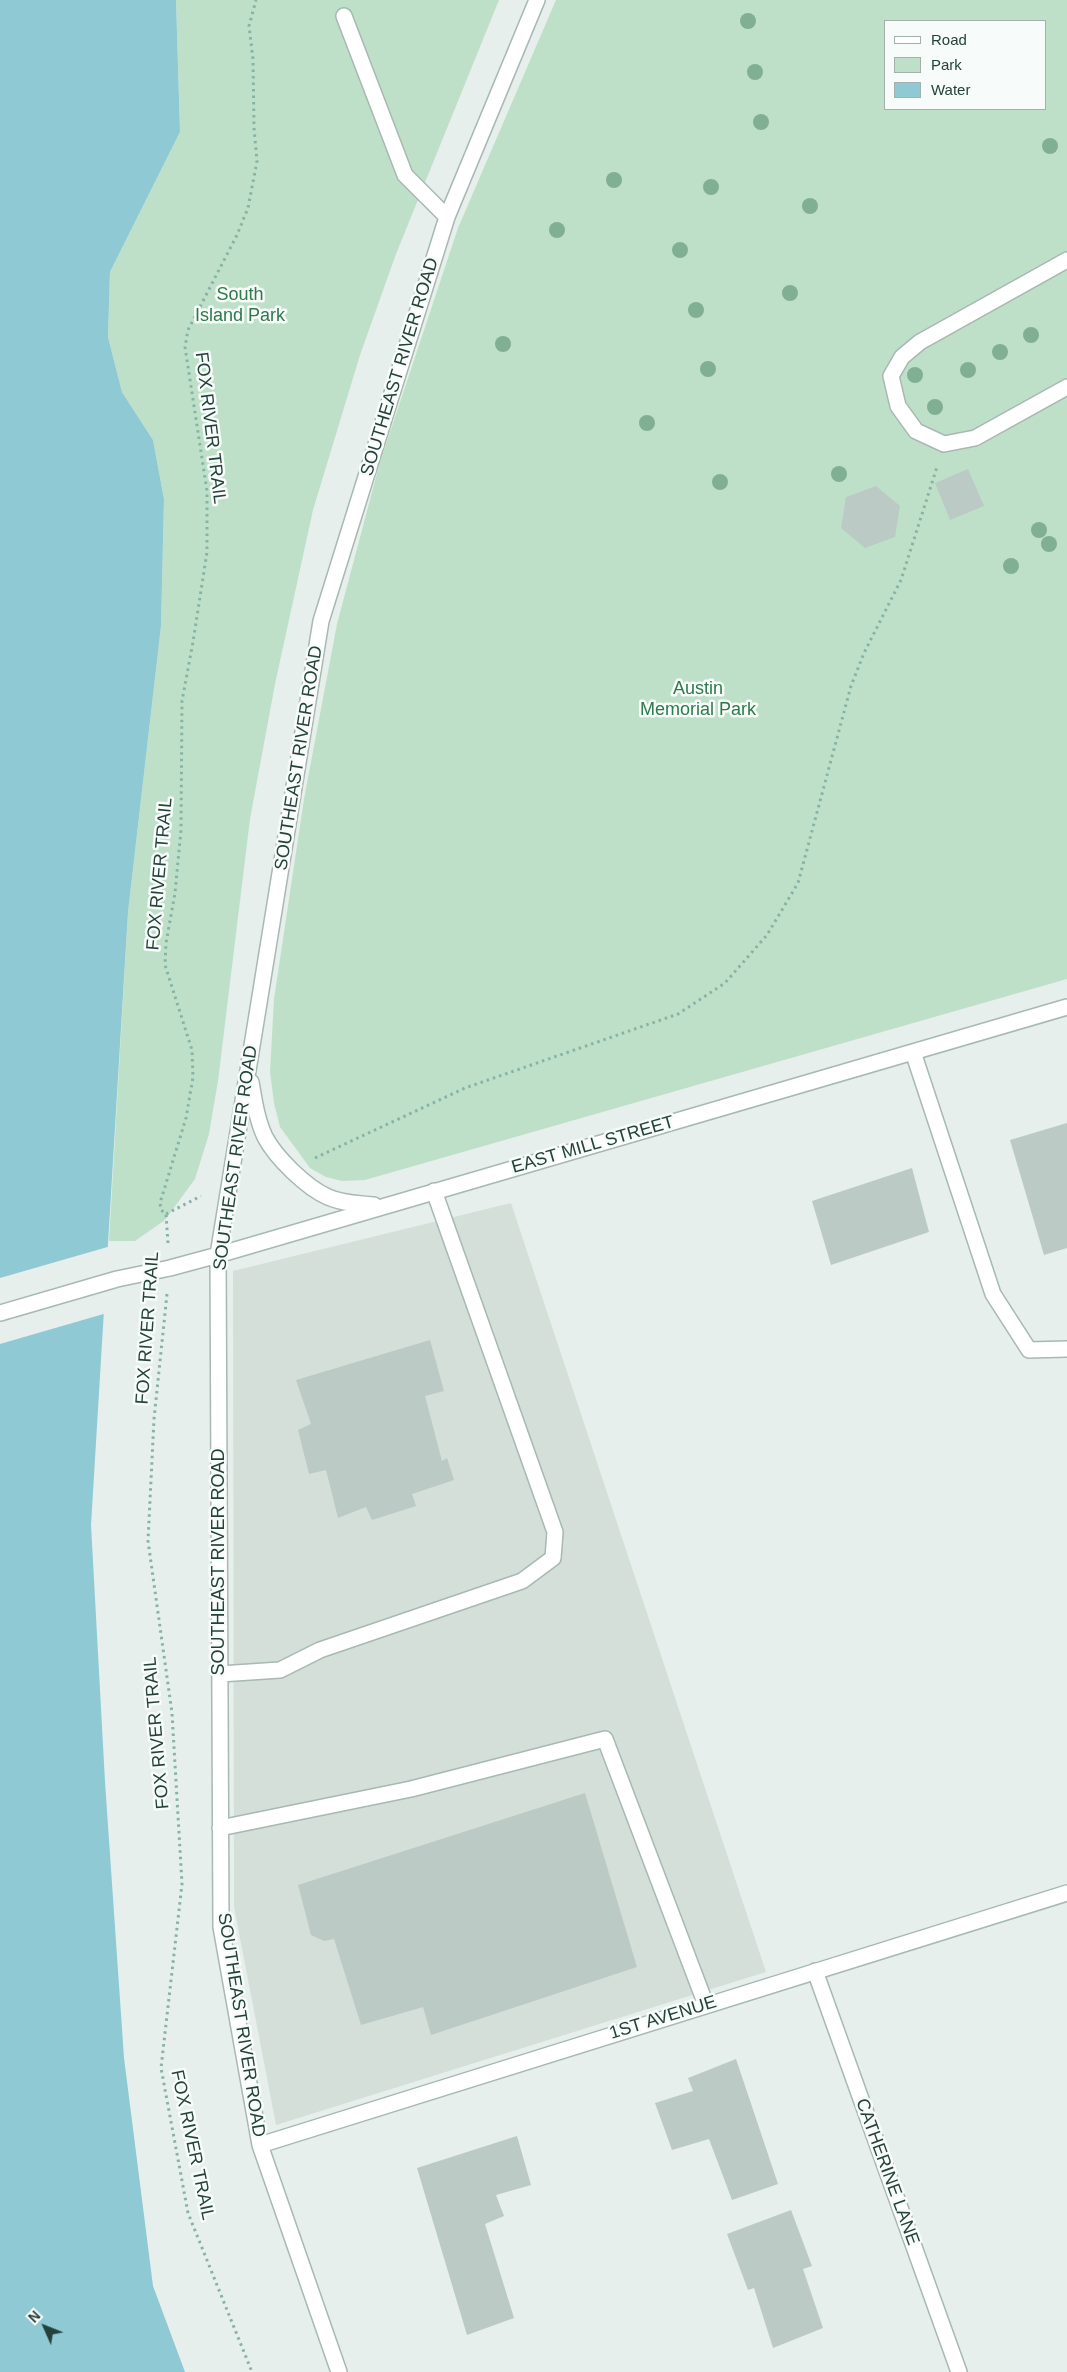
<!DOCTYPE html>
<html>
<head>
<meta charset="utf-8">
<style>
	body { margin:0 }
	#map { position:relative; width:1067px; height:2372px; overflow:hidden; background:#e6efeb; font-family:Arial,sans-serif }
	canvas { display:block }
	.legend { position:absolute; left:884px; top:20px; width:162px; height:90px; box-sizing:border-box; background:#f7fbf9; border:1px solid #a3b1ad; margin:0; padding:6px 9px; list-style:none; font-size:15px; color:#24423a }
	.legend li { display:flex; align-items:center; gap:10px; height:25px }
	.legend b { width:25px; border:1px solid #a3b1ad }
	.north { position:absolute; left:20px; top:2302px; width:50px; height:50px; -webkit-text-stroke:4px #f7fbf9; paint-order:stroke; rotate:314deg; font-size:14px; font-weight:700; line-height:20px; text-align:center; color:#24423a }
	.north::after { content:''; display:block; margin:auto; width:18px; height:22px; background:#24423a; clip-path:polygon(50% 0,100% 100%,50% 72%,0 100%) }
</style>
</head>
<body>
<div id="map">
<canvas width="1067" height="2372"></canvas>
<ul class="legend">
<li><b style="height:6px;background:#fff"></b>Road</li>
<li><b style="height:14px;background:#bfe0c8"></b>Park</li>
<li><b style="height:14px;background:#8ec9d4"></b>Water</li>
</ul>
<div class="north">N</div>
</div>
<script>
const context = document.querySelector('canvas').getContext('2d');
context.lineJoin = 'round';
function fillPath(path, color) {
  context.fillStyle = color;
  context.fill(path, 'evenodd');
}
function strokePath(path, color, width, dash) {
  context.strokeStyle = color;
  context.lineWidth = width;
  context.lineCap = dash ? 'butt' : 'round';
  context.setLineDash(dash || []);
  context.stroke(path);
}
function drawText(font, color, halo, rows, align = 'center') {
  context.font = font + ' Arial,sans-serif';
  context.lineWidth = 5;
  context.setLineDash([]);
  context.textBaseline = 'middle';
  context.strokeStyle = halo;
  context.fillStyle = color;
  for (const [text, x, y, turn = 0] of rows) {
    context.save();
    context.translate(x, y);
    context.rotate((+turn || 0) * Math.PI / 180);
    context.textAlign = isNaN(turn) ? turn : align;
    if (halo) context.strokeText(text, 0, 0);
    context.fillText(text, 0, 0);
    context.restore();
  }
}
const built = new Path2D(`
	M 511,1203 L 766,1972 L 276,2125 L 234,1907 L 233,1271 Z`);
const green = new Path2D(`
	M 176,0 L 499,0 L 396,254 L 360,355 L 313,510 L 275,684 L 250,819 L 218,1081 L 209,1134 L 195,1179 L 165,1220 L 135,1241 L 109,1241 L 128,912 L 161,626 L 164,499 L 153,440 L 122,392 L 108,337 L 110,272 L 180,132 Z
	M 556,0 L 1067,0 L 1067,979 L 365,1180 L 342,1181 L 326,1177 L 310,1168 L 280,1127 L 274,1103 L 270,1072 L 274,999 L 304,799 L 337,624 L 380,462 L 458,228 ZM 886,21 L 1046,21 L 1046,109 L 886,109 Z`);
const water = new Path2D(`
	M 0,0 L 176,0 L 180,132 L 110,272 L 108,337 L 122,392 L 153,440 L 164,499 L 161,626 L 128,912 L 91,1525 L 105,1782 L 124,2058 L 153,2286 L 185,2372 L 0,2372 Z`);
const pier = new Path2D(`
	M 111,1246 L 107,1313 L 0,1344 L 0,1278 Z`);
const building = new Path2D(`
	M 968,469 L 984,506 L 950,520 L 935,483 Z
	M 876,486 L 900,506 L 895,537 L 865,548 L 841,528 L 846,497 Z
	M 1067,1123 L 1067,1248 L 1044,1255 L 1010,1140 Z
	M 912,1168 L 929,1232 L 831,1265 L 812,1201 Z
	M 430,1340 L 444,1391 L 425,1396 L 442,1461 L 447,1458 L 454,1480 L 412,1494 L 416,1506 L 372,1520 L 366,1507 L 338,1518 L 326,1470 L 309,1474 L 298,1430 L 311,1424 L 296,1380 Z
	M 585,1793 L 637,1967 L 431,2035 L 423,2007 L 361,2025 L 334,1939 L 324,1941 L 311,1935 L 298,1885 Z
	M 736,2059 L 778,2184 L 732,2200 L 709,2139 L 672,2150 L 655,2103 L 693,2091 L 688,2078 Z
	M 517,2136 L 531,2185 L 496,2195 L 504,2216 L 485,2224 L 514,2318 L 467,2335 L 417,2168 Z
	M 791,2210 L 812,2266 L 803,2269 L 823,2328 L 773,2348 L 754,2288 L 748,2290 L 727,2234 Z`);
const path = new Path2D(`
	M 315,1158 L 465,1088 L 678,1014 L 725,983 L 767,935 L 798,883 L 851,686 L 864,653 L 901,580 L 937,467
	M 166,1214 L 201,1196
	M 168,1243 L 166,1214 L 161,1210 L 160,1203 L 186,1118 L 193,1077 L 192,1050 L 165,965 L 166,943 L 175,893 L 181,830 L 182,701 L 193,642 L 207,552 L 207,491 L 185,347 L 188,330 L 237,235 L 248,208 L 257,161 L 254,128 L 253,59 L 249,26 L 256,0
	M 167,1294 L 154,1419 L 148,1541 L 172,1713 L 182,1884 L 161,2068 L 188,2213 L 252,2372`);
const minor = new Path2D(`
	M 344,16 L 405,175 L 447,217
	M 1067,260 L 920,342 L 902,357 L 891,376 L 898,406 L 916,431 L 944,444 L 975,438 L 1067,387
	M 913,1052 L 993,1294 L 1029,1350 L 1067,1349
	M 251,1082 C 254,1100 257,1120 265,1137 C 276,1158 307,1188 328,1197 C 342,1203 359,1204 374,1205
	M 0,1313 L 117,1279 L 170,1268 L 218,1255 L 1067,1007
	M 220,1674 L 280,1670 L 320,1650 L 522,1581 L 553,1558 L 555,1532 L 434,1191
	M 220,1828 L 411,1789 L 605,1739 L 706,2005
	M 815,1971 L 959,2372
	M 260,2145 L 1067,1893
	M 339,2372 L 260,2145 L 221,1927 L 218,1255 L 321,621 L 447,217 L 537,0`);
const trees = [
	[748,21],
	[755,72],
	[761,122],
	[1050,146],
	[614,180],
	[711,187],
	[810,206],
	[557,230],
	[680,250],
	[790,293],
	[696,310],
	[1031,335],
	[503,344],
	[1000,352],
	[708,369],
	[968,370],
	[915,375],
	[935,407],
	[647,423],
	[839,474],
	[720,482],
	[1039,530],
	[1049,544],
	[1011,566]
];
const parkNames = [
	["South",240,295],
	["Island Park",240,316],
	["Austin",698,689],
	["Memorial Park",698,710]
];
const streetNames = [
	["SOUTHEAST RIVER ROAD",400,367,-73],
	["FOX RIVER TRAIL",210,428,83],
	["SOUTHEAST RIVER ROAD",299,758,-81],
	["FOX RIVER TRAIL",160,874,-85],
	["EAST MILL STREET",593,1145,-16],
	["SOUTHEAST RIVER ROAD",236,1158,-82],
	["FOX RIVER TRAIL",148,1328,-86],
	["SOUTHEAST RIVER ROAD",219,1562,-90],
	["FOX RIVER TRAIL",157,1733,-95],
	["1ST AVENUE",663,2018,-17],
	["SOUTHEAST RIVER ROAD",241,2025,81],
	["FOX RIVER TRAIL",192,2145,78],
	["CATHERINE LANE",887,2172,70]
];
fillPath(built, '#d4dfda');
fillPath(green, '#bfe0c8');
fillPath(water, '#8ec9d4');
fillPath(pier, '#e6efeb');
fillPath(building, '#bbcac4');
strokePath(minor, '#a8b8b2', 18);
strokePath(path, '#86b3a5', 3, [2.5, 4]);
strokePath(minor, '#fff', 15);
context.fillStyle = '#80af93';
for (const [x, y] of trees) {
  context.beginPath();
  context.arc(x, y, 8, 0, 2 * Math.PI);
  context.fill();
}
drawText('18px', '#2d7a4b', '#f7fbf9', parkNames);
drawText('18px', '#24423a', '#f7fbf9', streetNames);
</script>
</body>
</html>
